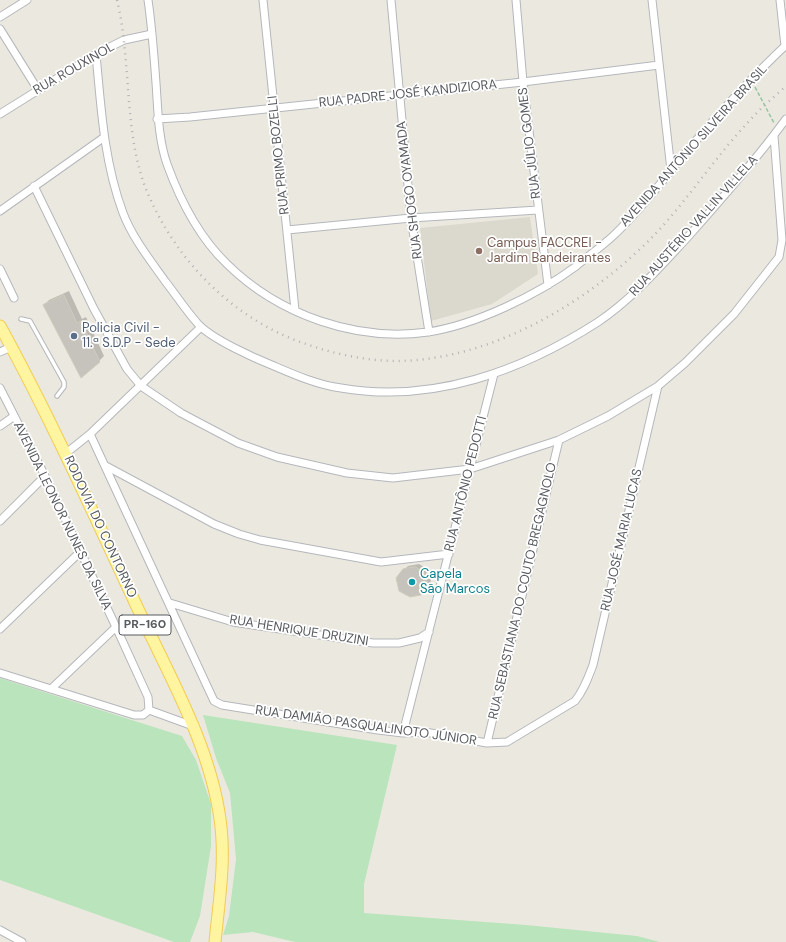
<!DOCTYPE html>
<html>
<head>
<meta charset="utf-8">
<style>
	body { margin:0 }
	canvas { display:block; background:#ebe9df }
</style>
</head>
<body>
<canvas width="786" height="942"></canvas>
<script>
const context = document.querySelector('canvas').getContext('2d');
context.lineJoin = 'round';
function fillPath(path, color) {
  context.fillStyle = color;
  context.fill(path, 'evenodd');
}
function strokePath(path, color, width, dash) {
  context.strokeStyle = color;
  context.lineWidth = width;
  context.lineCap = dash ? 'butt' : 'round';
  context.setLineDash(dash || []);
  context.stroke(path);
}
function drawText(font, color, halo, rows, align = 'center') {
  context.font = font + ' "DM Sans",sans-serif';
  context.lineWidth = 3.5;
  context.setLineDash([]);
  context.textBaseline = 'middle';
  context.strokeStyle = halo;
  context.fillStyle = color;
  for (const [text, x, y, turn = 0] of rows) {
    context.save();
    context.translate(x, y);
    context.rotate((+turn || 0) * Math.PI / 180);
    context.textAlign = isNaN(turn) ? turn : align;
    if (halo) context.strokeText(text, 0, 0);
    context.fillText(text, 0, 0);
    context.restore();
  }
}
const education = new Path2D(`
	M 530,217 L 538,274 L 492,304 L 431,321 L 420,228 Z`);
const green = new Path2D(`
	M 0,678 L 182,736 L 196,760 L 211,804 L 211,846 L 200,916 L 190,942 L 174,942 L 0,880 Z
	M 203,715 L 397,745 L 364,884 L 364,913 L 526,925 L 637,936 L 660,942 L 295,942 L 253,932 L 223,935 L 229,916 L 236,859 L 230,793 L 216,758 Z`);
const shadow = new Path2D(`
	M 69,291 L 82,319 L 86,317 L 104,356 L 99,361 L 44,305 L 49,300 Z
	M 419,564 L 429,570 L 431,581 L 424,591 L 404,570 L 408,566 Z`);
const building = new Path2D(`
	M 64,295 L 77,323 L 81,321 L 100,362 L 81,378 L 43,305 Z
	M 416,567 L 425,574 L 428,585 L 421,595 L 410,597 L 399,591 L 396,578 L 403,569 Z`);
const path = new Path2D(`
	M 755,87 L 774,123`);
const lane = new Path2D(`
	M 21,319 L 30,321 L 64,382 L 64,387 L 57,396`);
const street = new Path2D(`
	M 148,0 C 152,27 154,55 156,83 C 158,110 158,138 167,164 C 180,200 200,238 227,264 C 279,315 356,342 428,332 C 475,325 537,295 575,267 C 587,257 601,247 613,236 C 642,209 667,175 693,144 C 722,110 753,76 786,45
	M 263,0 L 295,310
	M 391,0 L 411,218 L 429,332
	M 516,0 L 523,82 L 548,285
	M 652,0 L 671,170
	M 780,0 L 785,46
	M 0,17 L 27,0
	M 0,29 L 38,90
	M 96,54 C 101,108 104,162 123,213 C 132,237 150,260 165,281 C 176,295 187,312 199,325 C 214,340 254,358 274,366 C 295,375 318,385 341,388 C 432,404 522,371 598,322 C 632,299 658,269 686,239 C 721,200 755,161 786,119
	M 0,114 L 96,54 L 124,40 L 152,34
	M 157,119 L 190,117 L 523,82 L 659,65
	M 34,186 L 94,309 L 127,369 L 141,386 L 181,413 L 238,443 L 277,457 L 347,473 L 393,478 L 470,469 L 559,440 L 608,416 L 658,386 L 685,363 L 734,314 L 779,257 L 782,240 L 774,136
	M 0,211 L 103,138
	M 287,230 L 411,218 L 538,210
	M 0,269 L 14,298
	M 0,352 L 11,347
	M 0,388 L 45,476 L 116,627 L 148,697 L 149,710
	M 0,426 L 13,417
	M 90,434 L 214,701 L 222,705 L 378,730 L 403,733 L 425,732 L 487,743 L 507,742 L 575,701 C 584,690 588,678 593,665 L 658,386
	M 65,454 L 90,434 L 201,327
	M 106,466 L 214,524 L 239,534 L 260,540 L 381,562 L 449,554
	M 0,521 L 45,476
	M 170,603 L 233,622 L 373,643 L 399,643 L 420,638 L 429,632
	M 0,629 L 80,552
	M 0,673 L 134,715 L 143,715 L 149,710
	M 51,689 L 116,627
	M 149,710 L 193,726
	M 403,733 L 494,374
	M 487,743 L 559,440
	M 0,930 L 22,942`);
const primary = new Path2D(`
	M 0,326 C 51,419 94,515 139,611 C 170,677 210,746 220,819 C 226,860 219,901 215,942`);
const rail = new Path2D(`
	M 117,0 C 132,62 123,136 148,194 C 178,264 237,322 309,345 C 338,355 368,361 399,361 C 496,359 594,299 659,230 C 692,194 719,152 753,117 C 763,106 775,96 786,86`);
const markers = [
	[479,251,4,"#8d6e63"],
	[74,336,4,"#5c6f8a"],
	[412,582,4,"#0f9aa8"]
];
const shields = [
	[145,625,52]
];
const shieldNames = [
	["PR-160",145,625]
];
const streetNames = [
	["RUA ROUXINOL",74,69,-30],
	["RUA PADRE JOSÉ KANDIZIORA",408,94,-6],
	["RUA JÚLIO GOMES",530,143,-97],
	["AVENIDA ANTÔNIO SILVEIRA BRASIL",694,146,-48],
	["RUA PRIMO BOZELLI",279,155,-96],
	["RUA SHOGO OYAMADA",410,190,-97],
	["RUA AUSTÉRIO VALLIN VILLELA",694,226,-48],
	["RUA ANTÔNIO PEDOTTI",466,484,-76],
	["AVENIDA LEONOR NUNES DA SILVA",62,516,64],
	["RODOVIA DO CONTORNO",100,527,65],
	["RUA JOSÉ MARIA LUCAS",622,540,-77],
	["RUA SEBASTIANA DO COUTO BREGAGNOLO",523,591,-77],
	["RUA HENRIQUE DRUZINI",299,631,9],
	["RUA DAMIÃO PASQUALINOTO JÚNIOR",366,726,8]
];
const educationNames = [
	["Campus FACCREI -",487,244],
	["Jardim Bandeirantes",487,259]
];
const serviceNames = [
	["Policia Civil -",82,329],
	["11.ª S.D.P - Sede",82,344]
];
const cultureNames = [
	["Capela",420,575],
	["São Marcos",420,590]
];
fillPath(education, '#dbd8cd');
fillPath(green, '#bae4bc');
fillPath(shadow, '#0003');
fillPath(building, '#c6c3bc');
strokePath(building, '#d0cbbd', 1);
strokePath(lane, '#b5b7bc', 5.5);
strokePath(street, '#b5b7bc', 9);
strokePath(primary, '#f1cc52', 13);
strokePath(path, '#94c5a4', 1.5, [4, 2]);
strokePath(lane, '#fff', 3.5);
strokePath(street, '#fff', 7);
strokePath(primary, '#fff4a0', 11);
strokePath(rail, '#b1b2b2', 2.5, [1, 5]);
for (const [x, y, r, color] of markers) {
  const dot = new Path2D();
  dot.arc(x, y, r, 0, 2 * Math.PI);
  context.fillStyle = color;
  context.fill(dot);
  strokePath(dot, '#fff', 1.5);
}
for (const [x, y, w] of shields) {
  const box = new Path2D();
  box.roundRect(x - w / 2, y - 10, w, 20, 3);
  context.fillStyle = '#fff';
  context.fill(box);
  strokePath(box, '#585b60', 1);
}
drawText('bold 12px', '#585b60', null, shieldNames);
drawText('13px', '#585b60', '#fff', streetNames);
drawText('13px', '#785e54', '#fff', educationNames, 'left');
drawText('13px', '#4e5e75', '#fff', serviceNames, 'left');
drawText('13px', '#0d838f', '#fff', cultureNames, 'left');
</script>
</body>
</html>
